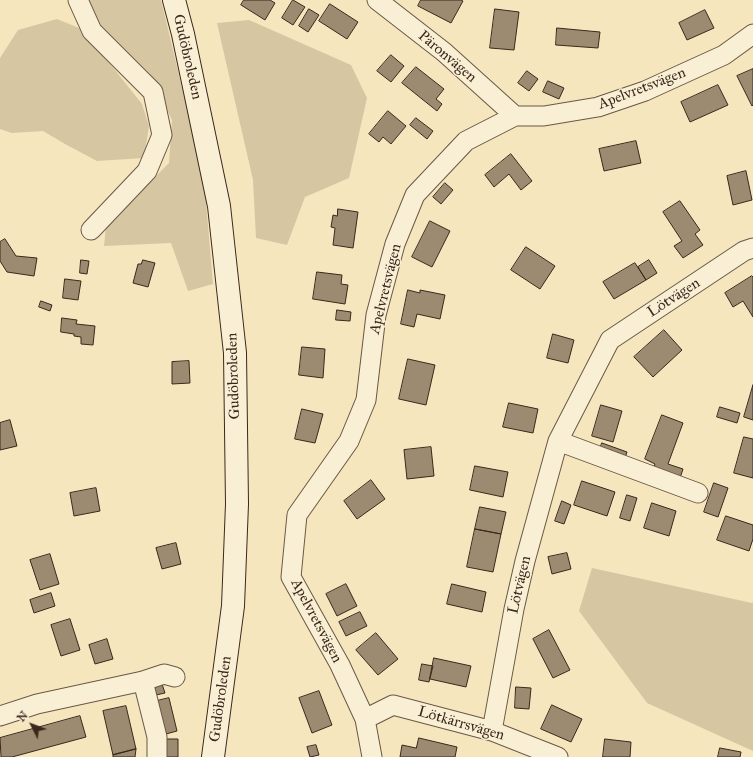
<!DOCTYPE html>
<html>
<head>
<meta charset="utf-8">
<style>
	body { margin:0 }
	#map { position:relative; width:753px; height:757px; overflow:hidden; background:#f6e6be; font-family:"IM FELL Great Primer",serif }
	canvas { display:block }
	.north { position:absolute; left:12px; top:705px; width:40px; height:40px; -webkit-text-stroke:3px #f9efd5; paint-order:stroke; rotate:312deg; font-size:11px; font-weight:700; line-height:16px; text-align:center; color:#3a281c }
	.north::after { content:''; display:block; margin:auto; width:14px; height:18px; background:#3a281c; clip-path:polygon(50% 0,100% 100%,50% 72%,0 100%) }
</style>
</head>
<body>
<div id="map">
<canvas width="753" height="757"></canvas>
<div class="north">N</div>
</div>
<script>
const context = document.querySelector('canvas').getContext('2d');
context.lineJoin = 'round';
function fillPath(path, color) {
  context.fillStyle = color;
  context.fill(path, 'evenodd');
}
function strokePath(path, color, width, dash) {
  context.strokeStyle = color;
  context.lineWidth = width;
  context.lineCap = dash ? 'butt' : 'round';
  context.setLineDash(dash || []);
  context.stroke(path);
}
function drawText(font, color, halo, rows, align = 'center') {
  context.font = font + ' "IM FELL Great Primer",serif';
  context.lineWidth = 3;
  context.setLineDash([]);
  context.textBaseline = 'middle';
  context.strokeStyle = halo;
  context.fillStyle = color;
  for (const [text, x, y, turn = 0] of rows) {
    context.save();
    context.translate(x, y);
    context.rotate((+turn || 0) * Math.PI / 180);
    context.textAlign = isNaN(turn) ? turn : align;
    if (halo) context.strokeText(text, 0, 0);
    context.fillText(text, 0, 0);
    context.restore();
  }
}
const green = new Path2D(`
	M 88,0 L 161,0 L 204,179 L 213,284 L 188,291 L 171,243 L 104,246 L 106,227 L 169,163 L 172,120 L 150,74 L 96,20 Z
	M 57,19 L 79,28 L 115,70 L 142,104 L 149,126 L 144,158 L 97,161 L 65,144 L 43,131 L 12,133 L 0,129 L 0,58 L 18,30 Z
	M 249,20 L 351,65 L 367,98 L 349,178 L 305,197 L 287,245 L 256,238 L 253,180 L 217,23 Z
	M 592,568 L 752,603 L 753,602 L 753,751 L 647,703 L 579,611 Z`);
const building = new Path2D(`
	M 244,0 L 270,0 L 275,3 L 265,20 L 241,5 Z
	M 293,0 L 305,7 L 293,25 L 282,18 Z
	M 421,0 L 461,0 L 463,1 L 451,23 L 418,6 Z
	M 330,4 L 358,22 L 347,39 L 319,21 Z
	M 309,9 L 319,15 L 308,32 L 299,26 Z
	M 495,9 L 519,12 L 514,50 L 490,48 Z
	M 705,10 L 714,28 L 687,40 L 679,23 Z
	M 557,28 L 600,32 L 598,48 L 556,45 Z
	M 391,55 L 404,66 L 391,82 L 377,71 Z
	M 416,67 L 444,89 L 436,99 L 442,104 L 437,111 L 402,83 Z
	M 753,69 L 753,105 L 752,106 L 737,76 Z
	M 527,71 L 538,79 L 529,91 L 518,83 Z
	M 548,81 L 564,88 L 559,99 L 543,92 Z
	M 718,85 L 728,105 L 690,122 L 681,102 Z
	M 388,111 L 406,126 L 391,144 L 383,137 L 379,142 L 369,134 Z
	M 416,118 L 433,131 L 427,139 L 410,125 Z
	M 636,141 L 641,163 L 604,171 L 599,149 Z
	M 511,154 L 532,181 L 521,190 L 509,174 L 494,187 L 485,175 Z
	M 746,171 L 752,200 L 733,205 L 727,176 Z
	M 445,183 L 453,190 L 441,204 L 433,197 Z
	M 680,201 L 700,230 L 695,234 L 703,245 L 683,258 L 674,246 L 682,241 L 663,212 Z
	M 338,209 L 358,212 L 353,248 L 333,245 L 335,228 L 331,227 L 333,215 L 337,216 Z
	M 430,221 L 450,231 L 432,267 L 412,257 Z
	M 5,239 L 16,256 L 37,258 L 34,276 L 7,272 L 0,261 L 0,242 Z
	M 526,247 L 555,266 L 540,289 L 511,270 Z
	M 81,260 L 89,261 L 87,274 L 80,273 Z
	M 143,260 L 155,263 L 148,287 L 133,283 L 138,264 L 141,264 Z
	M 649,260 L 657,273 L 646,280 L 638,267 Z
	M 635,263 L 646,280 L 614,299 L 603,282 Z
	M 317,272 L 342,275 L 341,284 L 348,285 L 345,304 L 313,299 Z
	M 752,276 L 753,277 L 753,317 L 743,301 L 733,307 L 725,293 Z
	M 65,279 L 81,281 L 78,300 L 63,298 Z
	M 408,290 L 420,293 L 420,290 L 445,295 L 440,319 L 417,314 L 414,327 L 401,324 Z
	M 41,301 L 52,305 L 50,311 L 39,307 Z
	M 337,310 L 351,312 L 350,321 L 336,320 Z
	M 62,318 L 77,320 L 76,324 L 95,326 L 93,345 L 81,344 L 81,337 L 74,336 L 74,334 L 61,332 Z
	M 664,330 L 682,350 L 653,377 L 634,357 Z
	M 553,334 L 574,340 L 568,363 L 547,358 Z
	M 302,347 L 325,349 L 323,378 L 299,375 Z
	M 408,359 L 435,365 L 426,405 L 399,399 Z
	M 189,361 L 190,383 L 172,384 L 172,362 Z
	M 753,385 L 753,420 L 744,417 Z
	M 509,403 L 538,409 L 533,433 L 503,427 Z
	M 601,405 L 622,411 L 613,442 L 592,436 Z
	M 720,407 L 740,413 L 737,423 L 717,417 Z
	M 302,409 L 323,414 L 315,443 L 295,439 Z
	M 662,415 L 683,423 L 668,464 L 683,469 L 680,478 L 653,469 L 655,464 L 645,459 Z
	M 10,420 L 17,446 L 0,450 L 0,423 Z
	M 744,437 L 753,439 L 753,478 L 734,473 Z
	M 602,443 L 627,452 L 624,461 L 599,452 Z
	M 431,447 L 434,476 L 407,479 L 404,450 Z
	M 475,466 L 508,472 L 503,497 L 470,490 Z
	M 371,480 L 385,499 L 357,519 L 344,501 Z
	M 582,481 L 615,492 L 607,516 L 574,505 Z
	M 714,483 L 728,488 L 718,517 L 704,512 Z
	M 96,488 L 100,511 L 74,516 L 70,493 Z
	M 627,495 L 637,498 L 630,521 L 620,518 Z
	M 562,501 L 571,505 L 564,524 L 555,521 Z
	M 652,503 L 676,511 L 669,536 L 644,528 Z
	M 480,507 L 506,512 L 501,534 L 475,529 Z
	M 726,516 L 753,525 L 753,539 L 749,551 L 717,540 Z
	M 475,529 L 501,534 L 493,572 L 467,567 Z
	M 176,543 L 181,564 L 162,569 L 156,548 Z
	M 567,553 L 571,569 L 552,574 L 548,557 Z
	M 50,554 L 59,584 L 40,590 L 30,560 Z
	M 346,584 L 357,606 L 337,616 L 326,594 Z
	M 452,584 L 486,592 L 482,612 L 447,604 Z
	M 51,593 L 55,606 L 34,613 L 30,600 Z
	M 360,612 L 367,626 L 346,636 L 339,622 Z
	M 70,619 L 80,650 L 61,656 L 51,625 Z
	M 549,630 L 570,670 L 553,678 L 533,639 Z
	M 376,633 L 398,659 L 378,675 L 356,650 Z
	M 107,639 L 113,659 L 95,664 L 89,645 Z
	M 434,658 L 471,666 L 466,687 L 430,679 Z
	M 422,664 L 433,666 L 429,682 L 419,680 Z
	M 162,684 L 165,693 L 156,695 L 154,687 Z
	M 516,687 L 531,688 L 529,709 L 515,708 Z
	M 319,691 L 332,725 L 312,733 L 299,698 Z
	M 169,698 L 177,731 L 166,734 L 157,701 Z
	M 552,705 L 582,719 L 571,742 L 541,729 Z
	M 126,706 L 136,749 L 113,755 L 103,711 Z
	M 80,716 L 86,737 L 12,757 L 1,757 L 0,738 Z
	M 419,738 L 457,747 L 455,757 L 400,757 L 402,745 L 416,748 Z
	M 166,739 L 178,739 L 178,757 L 166,757 Z
	M 605,739 L 631,742 L 630,757 L 603,757 Z
	M 316,745 L 319,755 L 310,757 L 307,747 Z
	M 720,748 L 741,752 L 740,757 L 718,757 Z
	M 136,749 L 135,757 L 113,757 L 113,755 Z`);
const minor = new Path2D(`
	M 78,0 L 92,31 L 153,92 L 162,135 L 147,171 L 91,230
	M 377,0 L 444,52 L 515,116
	M 558,441 L 698,493
	M 143,681 L 164,674 L 175,677
	M 0,716 L 37,704 L 143,681 L 157,737 L 157,757
	M 365,719 L 393,705 L 492,731 L 558,757
	M 492,731 L 514,609 L 525,561 L 558,441 L 610,340 L 744,251 L 753,248
	M 372,757 L 365,719 L 340,665 L 291,577 L 297,515 L 349,441 L 366,400 L 376,315 L 395,244 L 415,195 L 466,141 L 515,116 L 544,116 L 598,107 L 645,91 L 724,55 L 753,34`);
const secondary = new Path2D(`
	M 174,0 L 183,34 L 219,206 L 235,353 L 237,504 L 233,606 L 213,757`);
const streetNames = [
	["Gudöbroleden",187,57,77],
	["Päronvägen",447,57,40],
	["Apelvretsvägen",642,89,-21],
	["Apelvretsvägen",386,289,-76],
	["Lötvägen",674,298,-33],
	["Gudöbroleden",234,376,-92],
	["Lötvägen",520,585,-77],
	["Apelvretsvägen",316,621,62],
	["Gudöbroleden",221,699,-82],
	["Lötkärrsvägen",461,724,16]
];
fillPath(green, '#d6c6a2');
fillPath(building, '#9c8b70');
strokePath(building, '#3a281c', 1);
strokePath(minor, '#695844', 21);
strokePath(secondary, '#3a281c', 24);
strokePath(minor, '#f9efd5', 19);
strokePath(secondary, '#f9efd5', 22);
drawText('15px', '#3a281c', '#f9efd5', streetNames);
</script>
</body>
</html>
